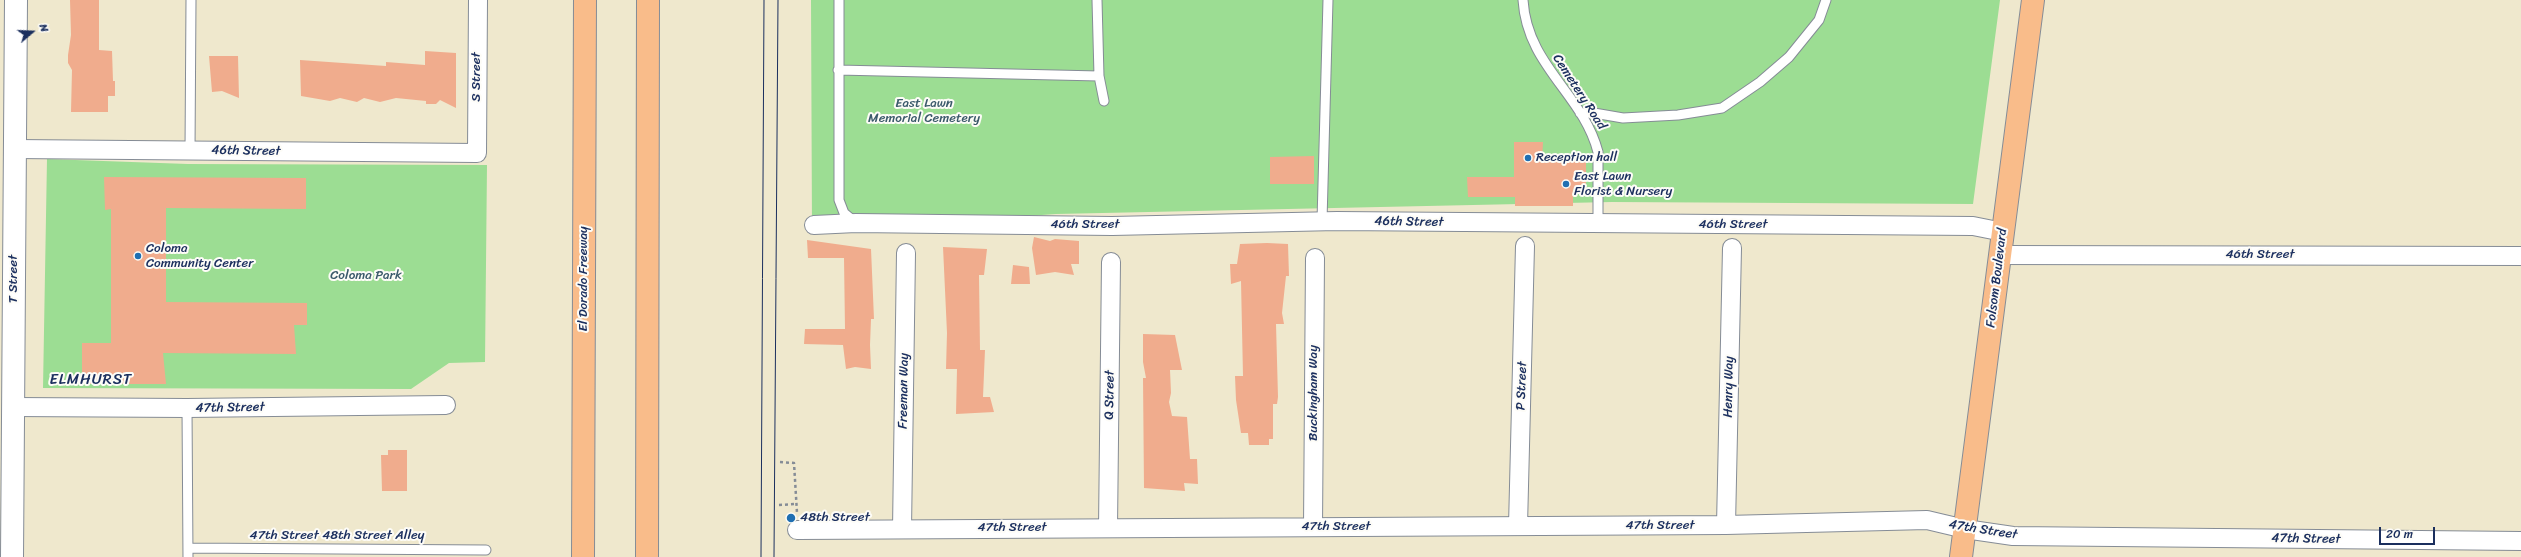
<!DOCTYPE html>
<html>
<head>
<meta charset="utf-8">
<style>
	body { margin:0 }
	#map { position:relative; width:2521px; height:557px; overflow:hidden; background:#efe8cd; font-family:Sriracha,sans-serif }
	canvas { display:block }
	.north { position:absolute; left:12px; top:12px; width:40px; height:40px; -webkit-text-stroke:3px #fdfcf7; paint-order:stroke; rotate:71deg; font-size:11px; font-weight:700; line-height:16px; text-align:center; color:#1b2f5e }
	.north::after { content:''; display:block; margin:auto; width:14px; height:18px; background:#1b2f5e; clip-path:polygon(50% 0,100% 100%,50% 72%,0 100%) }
	.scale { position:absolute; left:2379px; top:527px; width:56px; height:18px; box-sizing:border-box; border:2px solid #1b2f5e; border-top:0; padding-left:5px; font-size:12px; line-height:14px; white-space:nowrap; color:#1b2f5e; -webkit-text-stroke:3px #fdfcf7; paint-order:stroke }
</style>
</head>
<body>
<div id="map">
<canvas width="2521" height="557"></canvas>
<div class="north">N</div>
<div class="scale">20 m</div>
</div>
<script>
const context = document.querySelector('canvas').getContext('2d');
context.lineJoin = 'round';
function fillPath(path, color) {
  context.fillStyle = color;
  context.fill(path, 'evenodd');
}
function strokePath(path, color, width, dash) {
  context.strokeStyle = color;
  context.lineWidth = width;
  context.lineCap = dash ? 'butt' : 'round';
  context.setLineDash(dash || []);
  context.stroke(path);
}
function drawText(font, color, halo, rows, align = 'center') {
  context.font = font + ' Sriracha,sans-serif';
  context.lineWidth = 4;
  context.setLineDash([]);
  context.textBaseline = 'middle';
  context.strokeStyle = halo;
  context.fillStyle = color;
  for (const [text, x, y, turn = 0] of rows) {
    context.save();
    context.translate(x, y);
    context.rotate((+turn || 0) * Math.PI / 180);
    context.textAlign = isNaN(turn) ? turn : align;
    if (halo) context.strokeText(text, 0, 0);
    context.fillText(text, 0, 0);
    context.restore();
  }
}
const green = new Path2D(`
	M 811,0 L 2000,0 L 1973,204 L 1612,202 L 1056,214 L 812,231 Z
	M 47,159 L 188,164 L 487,165 L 485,362 L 449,363 L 411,389 L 43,388 Z`);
const building = new Path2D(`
	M 70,0 L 99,0 L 99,50 L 112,51 L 113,81 L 115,81 L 115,96 L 108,96 L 108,112 L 71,112 L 72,70 L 68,63 L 68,55 L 71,35 Z
	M 425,51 L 456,53 L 456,108 L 440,100 L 436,104 L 426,104 L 426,101 L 396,98 L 380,102 L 364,98 L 357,102 L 340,98 L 330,101 L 301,96 L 300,60 L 386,66 L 386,62 L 425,65 Z
	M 209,56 L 238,56 L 239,98 L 222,91 L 212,92 Z
	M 1514,142 L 1543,142 L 1542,161 L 1586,161 L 1586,189 L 1573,189 L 1573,206 L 1515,206 L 1515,197 L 1468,197 L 1467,177 L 1514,177 Z
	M 1314,156 L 1314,184 L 1270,184 L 1270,157 Z
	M 104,177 L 306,178 L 306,209 L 166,208 L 166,302 L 307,303 L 307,325 L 294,325 L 296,354 L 163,353 L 166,384 L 82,384 L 82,343 L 111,343 L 111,209 L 105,210 Z
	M 1034,237 L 1050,241 L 1055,239 L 1079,241 L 1079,264 L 1071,264 L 1074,275 L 1055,272 L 1036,275 L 1032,248 Z
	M 807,240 L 871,249 L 874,319 L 871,319 L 870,345 L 871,369 L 855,367 L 846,369 L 843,345 L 804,344 L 805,329 L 845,329 L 844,258 L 808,258 Z
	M 1267,243 L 1288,244 L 1289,276 L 1286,276 L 1282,313 L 1284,324 L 1276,324 L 1278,397 L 1277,404 L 1273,404 L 1273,439 L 1269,439 L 1269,445 L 1249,445 L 1248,433 L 1241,433 L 1236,400 L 1235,376 L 1243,376 L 1241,281 L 1231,284 L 1230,264 L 1237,264 L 1240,244 Z
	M 943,247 L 987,249 L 984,275 L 979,275 L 980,350 L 985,350 L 983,397 L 990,397 L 994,412 L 956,414 L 957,369 L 946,369 L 947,333 Z
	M 1013,265 L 1029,267 L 1030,284 L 1011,284 Z
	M 1143,334 L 1175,335 L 1182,370 L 1170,370 L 1171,393 L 1169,402 L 1172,416 L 1187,417 L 1190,459 L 1197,459 L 1198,484 L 1184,483 L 1185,491 L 1144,488 L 1143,378 L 1146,378 L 1143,362 Z
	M 388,450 L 407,450 L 407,491 L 382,491 L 381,455 L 388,455 Z`);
const path = new Path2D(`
	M 780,462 L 794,463 L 797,513
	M 779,505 L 796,504`);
const service = new Path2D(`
	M 839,0 L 839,200 L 844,213 L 855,222
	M 1097,0 L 1099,76 L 1104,101
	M 1523,0 C 1527,66 1583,94 1598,152 L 1598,224
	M 838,70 L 1099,76
	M 1580,113 L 1594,113 L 1623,118 L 1678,115 L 1722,108 L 1760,82 L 1789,57 L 1819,20 L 1826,0
	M 190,151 L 191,0
	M 1322,221 L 1328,0
	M 187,408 L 188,557
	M 188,548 L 486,550`);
const minor = new Path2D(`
	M 15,149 L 477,153 L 478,0
	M 814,225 L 856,223 L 1112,226 L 1337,221 L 1973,226 L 2003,232
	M 2000,255 L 2521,256
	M 13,407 L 187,408 L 446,405
	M 1726,525 L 1732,248
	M 1518,526 L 1525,246
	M 1313,527 L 1315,258
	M 1108,528 L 1111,262
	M 902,529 L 906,253
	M 797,530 L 1726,525 L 1927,520 L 1965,529 L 2013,536 L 2521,541`);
const tertiary = new Path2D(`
	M 12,557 L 16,0`);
const primary = new Path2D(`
	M 1961,557 L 2033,0`);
const motorway = new Path2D(`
	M 583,557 L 585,0
	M 647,557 L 648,0`);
const tram = new Path2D(`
	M 761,557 L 764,0
	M 774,557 L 778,0`);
const markers = [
	[1528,158,4,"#1f6fb2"],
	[1566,184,4,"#1f6fb2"],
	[138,256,4,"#1f6fb2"],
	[791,518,5,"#1f6fb2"]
];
const streetNames = [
	["S Street",477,77,-90],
	["Cemetery Road",1579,92,57],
	["46th Street",246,151,1],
	["46th Street",1409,222,1],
	["46th Street",1085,225],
	["46th Street",1733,225],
	["46th Street",2260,255],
	["Folsom Boulevard",1997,278,-83],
	["T Street",14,279,-90],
	["El Dorado Freeway",584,279,-90],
	["P Street",1522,386,-88],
	["Henry Way",1729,387,-89],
	["Freeman Way",904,391,-89],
	["Buckingham Way",1314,393,-90],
	["Q Street",1110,395,-89],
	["47th Street",230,408,-1],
	["47th Street",1660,526],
	["47th Street",1336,527],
	["47th Street",1012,528],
	["47th Street",1983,530,9],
	["47th Street 48th Street Alley",337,536],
	["47th Street",2306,539,1]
];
const parkNames = [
	["East Lawn",924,104],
	["Memorial Cemetery",924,119],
	["Coloma Park",366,276]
];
const poiNames = [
	["Reception hall",1536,158],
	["East Lawn",1574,177],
	["Florist & Nursery",1574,192],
	["Coloma",146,249],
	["Community Center",146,264],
	["48th Street",800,518]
];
const quarterNames = [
	["ELMHURST",91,380]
];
fillPath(green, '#9cdd93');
fillPath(building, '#f0ac8d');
strokePath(service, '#858c96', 11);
strokePath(minor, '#858c96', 20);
strokePath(tertiary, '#858c96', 24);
strokePath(primary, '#858c96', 24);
strokePath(motorway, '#858c96', 24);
strokePath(path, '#858c96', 2.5, [3, 3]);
strokePath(service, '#fff', 9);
strokePath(minor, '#fff', 18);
strokePath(tertiary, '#fff', 22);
strokePath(primary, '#f9bc8a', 22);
strokePath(motorway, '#f9bc8a', 22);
strokePath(tram, '#1b2f5e', 1);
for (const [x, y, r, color] of markers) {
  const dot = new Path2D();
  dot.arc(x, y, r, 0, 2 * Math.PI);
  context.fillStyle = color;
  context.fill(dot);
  strokePath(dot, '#fdfcf7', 1.5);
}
drawText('13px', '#1b2f5e', '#fdfcf7', streetNames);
drawText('13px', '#3b5a6b', '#fdfcf7', parkNames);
drawText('13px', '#1b2f5e', '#fdfcf7', poiNames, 'left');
context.letterSpacing = '1px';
drawText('15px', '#1b2f5e', '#fdfcf7', quarterNames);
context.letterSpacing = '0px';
</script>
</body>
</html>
